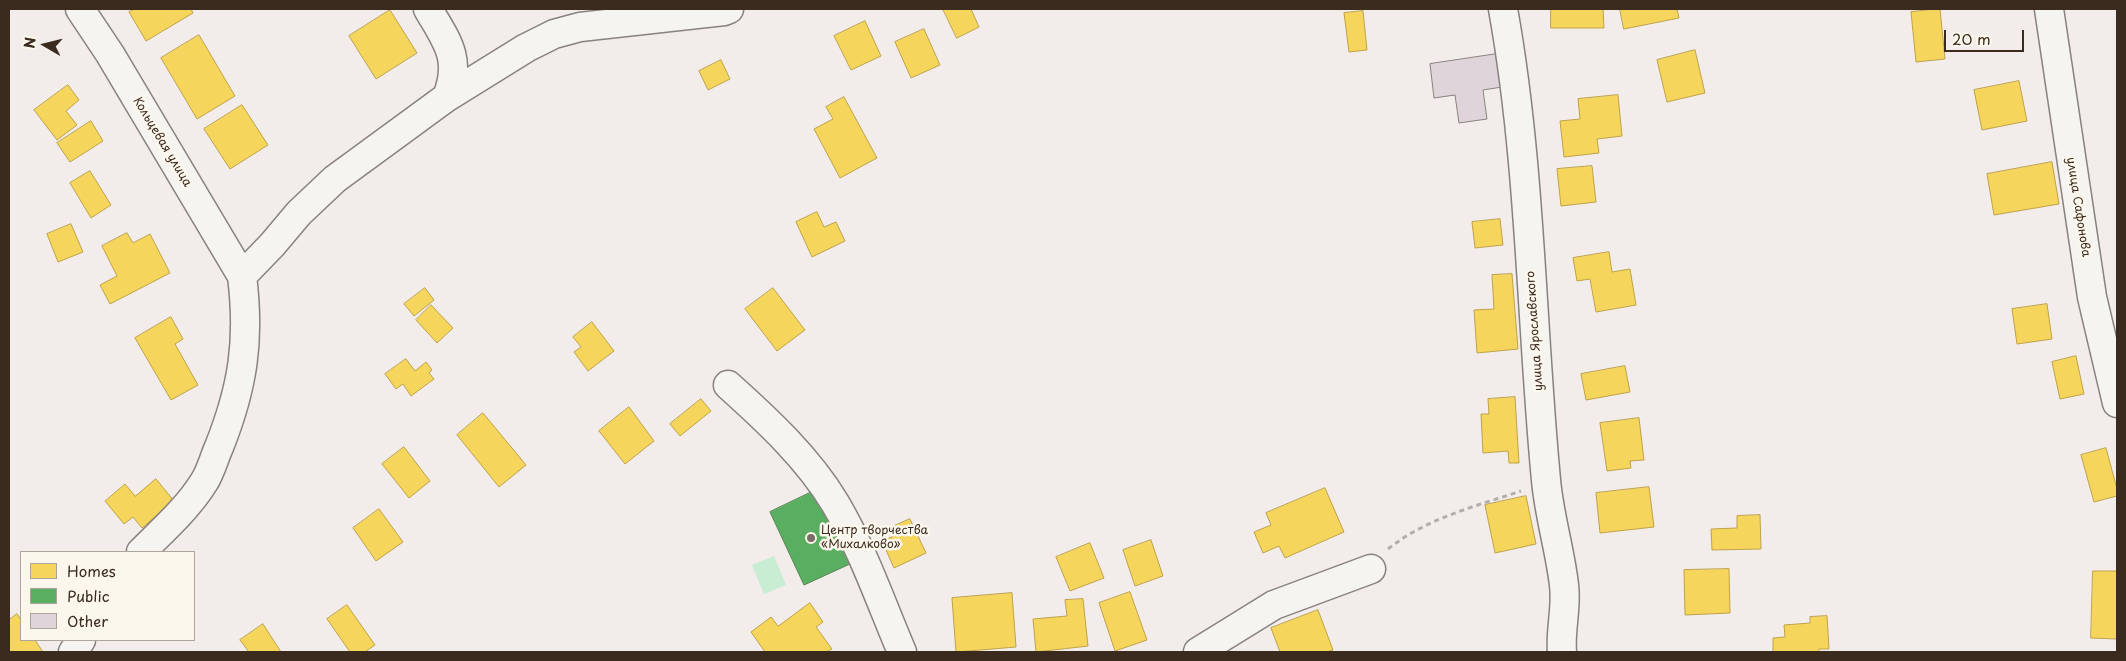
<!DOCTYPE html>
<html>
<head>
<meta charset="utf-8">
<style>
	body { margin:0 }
	#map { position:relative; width:2126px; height:661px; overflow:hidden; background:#f2eceb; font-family:"Playpen Sans",sans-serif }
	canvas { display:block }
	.frame { position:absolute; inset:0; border:10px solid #3b2a1e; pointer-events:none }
	.legend { position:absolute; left:20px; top:551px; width:175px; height:90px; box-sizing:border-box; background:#fbf7ec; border:1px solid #aea59a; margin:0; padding:6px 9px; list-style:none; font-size:15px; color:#3b2a1e }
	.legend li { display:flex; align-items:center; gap:10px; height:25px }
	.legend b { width:25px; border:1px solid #aea59a }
	.north { position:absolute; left:20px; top:20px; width:50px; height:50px; -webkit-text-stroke:4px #fbf7ec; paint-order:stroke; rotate:278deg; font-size:14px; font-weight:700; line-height:20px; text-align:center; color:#3b2a1e }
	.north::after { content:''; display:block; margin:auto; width:18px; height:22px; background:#3b2a1e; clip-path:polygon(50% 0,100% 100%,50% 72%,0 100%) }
	.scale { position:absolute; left:1944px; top:30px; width:80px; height:22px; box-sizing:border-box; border:2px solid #3b2a1e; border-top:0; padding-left:6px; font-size:15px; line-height:18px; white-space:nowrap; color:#3b2a1e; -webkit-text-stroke:4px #fbf7ec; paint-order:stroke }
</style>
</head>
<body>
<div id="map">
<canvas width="2126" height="661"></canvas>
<div class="frame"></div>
<ul class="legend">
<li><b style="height:14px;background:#f6d55c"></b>Homes</li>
<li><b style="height:14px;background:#5aae61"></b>Public</li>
<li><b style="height:14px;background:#ded4da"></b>Other</li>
</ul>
<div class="north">N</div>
<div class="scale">20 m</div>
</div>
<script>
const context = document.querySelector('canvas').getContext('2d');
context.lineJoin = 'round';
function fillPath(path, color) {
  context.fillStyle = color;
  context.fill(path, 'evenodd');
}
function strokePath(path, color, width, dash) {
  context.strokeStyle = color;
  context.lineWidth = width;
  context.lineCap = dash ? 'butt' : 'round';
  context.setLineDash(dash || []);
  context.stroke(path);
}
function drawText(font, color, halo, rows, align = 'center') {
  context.font = font + ' "Playpen Sans",sans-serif';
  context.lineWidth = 5;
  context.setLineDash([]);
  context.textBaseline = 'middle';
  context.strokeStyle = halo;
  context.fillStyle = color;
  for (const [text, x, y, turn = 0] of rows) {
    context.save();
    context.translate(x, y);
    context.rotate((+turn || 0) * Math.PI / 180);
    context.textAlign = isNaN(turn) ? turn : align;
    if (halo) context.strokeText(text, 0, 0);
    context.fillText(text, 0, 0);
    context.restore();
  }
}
const green = new Path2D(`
	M 774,556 L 786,585 L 764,594 L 752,565 Z`);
const homes = new Path2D(`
	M 135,9 L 191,9 L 193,13 L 146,41 L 129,12 Z
	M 943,9 L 971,9 L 979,27 L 957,38 Z
	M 1551,9 L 1603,9 L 1604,28 L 1551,28 Z
	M 1620,9 L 1677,9 L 1679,18 L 1624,29 Z
	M 1940,9 L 1945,59 L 1916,62 L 1911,12 Z
	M 390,10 L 417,53 L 376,79 L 349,36 Z
	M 1363,11 L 1367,50 L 1349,52 L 1344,13 Z
	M 865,21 L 881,56 L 851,70 L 834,36 Z
	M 924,29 L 940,65 L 911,78 L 895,42 Z
	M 199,35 L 235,96 L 197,119 L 161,58 Z
	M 1695,50 L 1705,93 L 1667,102 L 1657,60 Z
	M 721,60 L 730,79 L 708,90 L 699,71 Z
	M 2019,81 L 2027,121 L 1982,130 L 1974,90 Z
	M 68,85 L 79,100 L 66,111 L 77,125 L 57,140 L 34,110 Z
	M 1618,95 L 1622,136 L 1597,139 L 1599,153 L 1564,157 L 1560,121 L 1580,119 L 1578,99 Z
	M 844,97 L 877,158 L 840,178 L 814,129 L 833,119 L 826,107 Z
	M 242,105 L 268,145 L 230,169 L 204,129 Z
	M 91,121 L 103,141 L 70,162 L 57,143 Z
	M 2052,162 L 2059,204 L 1994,215 L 1987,174 Z
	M 1592,166 L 1596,202 L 1561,206 L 1557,169 Z
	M 90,171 L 111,205 L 91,218 L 70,183 Z
	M 817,212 L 824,227 L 836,222 L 845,241 L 812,257 L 796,222 Z
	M 1500,219 L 1503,245 L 1475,248 L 1472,222 Z
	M 71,224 L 83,252 L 58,262 L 47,234 Z
	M 127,233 L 133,243 L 150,234 L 170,273 L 110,304 L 100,285 L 117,276 L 102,246 Z
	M 1609,252 L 1612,272 L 1630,269 L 1636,305 L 1596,312 L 1590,279 L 1577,281 L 1573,258 Z
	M 1512,274 L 1518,349 L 1477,353 L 1474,310 L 1494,309 L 1492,275 Z
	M 425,288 L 434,300 L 414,316 L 404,304 Z
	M 773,288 L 805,330 L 777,351 L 745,309 Z
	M 2047,304 L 2052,339 L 2017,344 L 2012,309 Z
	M 431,305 L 453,328 L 437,343 L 416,320 Z
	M 171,317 L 183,339 L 175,344 L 198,385 L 171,400 L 135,338 Z
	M 592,322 L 614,351 L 588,371 L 574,352 L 581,347 L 573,337 Z
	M 2076,356 L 2084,394 L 2060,399 L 2052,362 Z
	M 406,359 L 415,371 L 426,362 L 432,370 L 429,373 L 434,379 L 411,396 L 403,384 L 396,389 L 385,374 Z
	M 1625,366 L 1630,392 L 1586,400 L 1581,374 Z
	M 1515,397 L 1519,463 L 1509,463 L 1508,451 L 1483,453 L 1481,414 L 1489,414 L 1488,399 Z
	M 701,399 L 711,411 L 680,436 L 670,424 Z
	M 629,407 L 654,441 L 625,464 L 599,431 Z
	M 483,413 L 526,465 L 499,487 L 457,435 Z
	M 1639,418 L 1644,460 L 1630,461 L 1631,468 L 1607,471 L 1600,423 Z
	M 404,447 L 430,481 L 409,498 L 382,464 Z
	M 2106,448 L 2117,489 L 2117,496 L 2094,502 L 2081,455 Z
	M 156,479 L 174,501 L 142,528 L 133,517 L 124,524 L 105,501 L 125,484 L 135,496 Z
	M 1649,487 L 1654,527 L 1600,533 L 1596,493 Z
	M 1325,488 L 1344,532 L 1285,558 L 1279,546 L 1263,553 L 1254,532 L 1271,525 L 1266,513 Z
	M 1526,496 L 1536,544 L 1495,553 L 1485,505 Z
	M 379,509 L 403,542 L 376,561 L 353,528 Z
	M 1760,515 L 1761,549 L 1712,550 L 1711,529 L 1737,528 L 1737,516 Z
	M 910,519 L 926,553 L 894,568 L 882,541 L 894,536 L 890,528 Z
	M 1151,540 L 1163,576 L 1135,586 L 1123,550 Z
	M 1090,543 L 1104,578 L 1070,591 L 1056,557 Z
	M 1729,569 L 1730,613 L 1685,615 L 1684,570 Z
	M 2093,571 L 2117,571 L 2117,639 L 2091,638 Z
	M 1130,592 L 1147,640 L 1115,651 L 1099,603 Z
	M 1012,593 L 1016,647 L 956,652 L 952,598 Z
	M 1083,599 L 1088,646 L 1036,652 L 1033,619 L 1067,616 L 1065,600 Z
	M 810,603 L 823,622 L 816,627 L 832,649 L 826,652 L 765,652 L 751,632 L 771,617 L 778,626 Z
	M 347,605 L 375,645 L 365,652 L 350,652 L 327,619 Z
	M 1318,610 L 1333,650 L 1326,652 L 1280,652 L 1271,628 Z
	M 17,614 L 21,620 L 21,640 L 35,640 L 43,652 L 9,652 L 9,620 Z
	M 1827,616 L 1829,649 L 1819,649 L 1819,652 L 1773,652 L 1773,638 L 1785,637 L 1784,625 L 1810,623 L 1810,617 Z
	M 263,624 L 281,652 L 249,652 L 240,640 Z`);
const public = new Path2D(`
	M 818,489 L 852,563 L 804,585 L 770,512 Z`);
const building = new Path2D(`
	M 1497,54 L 1502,87 L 1483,90 L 1487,119 L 1459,123 L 1455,95 L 1434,98 L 1430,64 Z`);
const path = new Path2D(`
	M 1388,549 C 1425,519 1476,506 1521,491`);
const minor = new Path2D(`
	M 80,9 L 110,54 L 242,276 C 250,340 243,387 219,447 C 214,458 211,471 204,482 C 188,508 163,530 141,552
	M 428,9 C 447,41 462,59 447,97
	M 1503,9 C 1531,164 1531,323 1546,480 C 1549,515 1560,550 1564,585 C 1567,608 1560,629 1562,652
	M 2049,9 L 2092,297 L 2117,403
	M 242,276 L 272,245 L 299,213 L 335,179 L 447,97 L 526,48 L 554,34 L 580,27 L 724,11 L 729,9
	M 728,385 C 767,420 808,458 835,503 C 863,550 881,603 902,652
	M 73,652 L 81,640
	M 1198,652 L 1274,605 L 1371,569`);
const markers = [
	[811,538,5,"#7b6e66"]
];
const streetNames = [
	["Кольцевая улица",162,142,59],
	["улица Сафонова",2078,207,81],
	["улица Ярославского",1535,331,-94]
];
const poiNames = [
	["Центр творчества",821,531],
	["«Михалково»",821,545]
];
fillPath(green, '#c8edd2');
fillPath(homes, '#f6d55c');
strokePath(homes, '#bea249', 1);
fillPath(public, '#5aae61');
strokePath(public, '#51864d', 1);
fillPath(building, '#ded4da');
strokePath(building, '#88827f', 1);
strokePath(minor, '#88827f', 31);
strokePath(path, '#b2afab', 3, [5, 4]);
strokePath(minor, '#f5f4f0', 28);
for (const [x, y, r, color] of markers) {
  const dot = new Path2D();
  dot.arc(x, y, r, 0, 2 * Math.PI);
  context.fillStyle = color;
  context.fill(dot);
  strokePath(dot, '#fbf7ec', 2);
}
drawText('12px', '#3b2a1e', '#fbf7ec', streetNames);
drawText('12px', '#3b2a1e', '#fbf7ec', poiNames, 'left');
</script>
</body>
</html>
